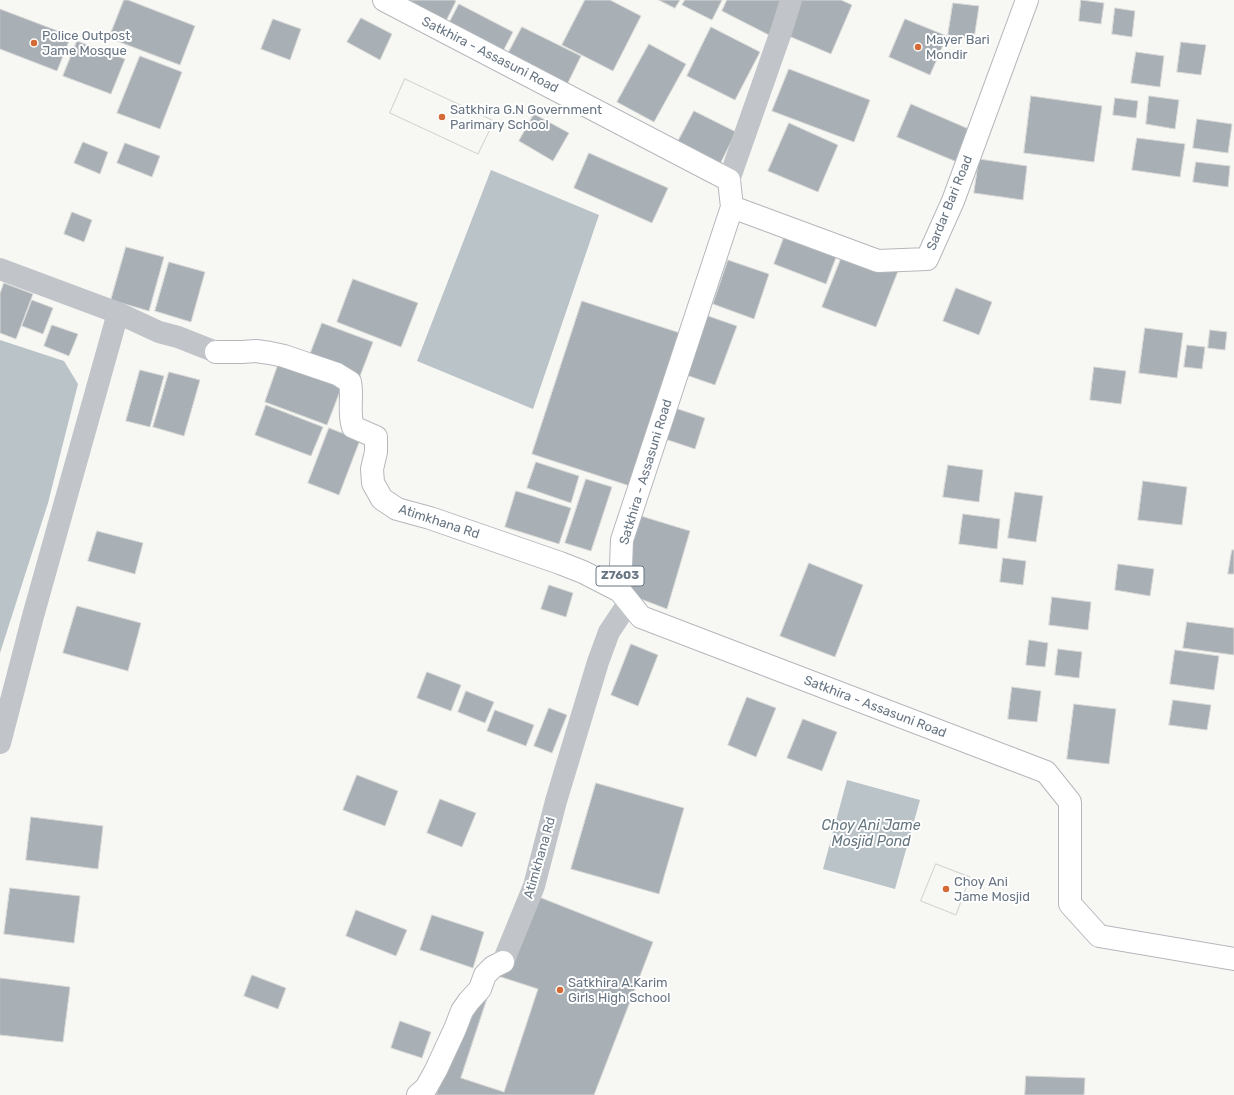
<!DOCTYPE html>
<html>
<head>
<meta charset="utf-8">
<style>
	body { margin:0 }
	canvas { display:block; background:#f7f7f4 }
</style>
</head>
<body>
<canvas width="1234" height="1095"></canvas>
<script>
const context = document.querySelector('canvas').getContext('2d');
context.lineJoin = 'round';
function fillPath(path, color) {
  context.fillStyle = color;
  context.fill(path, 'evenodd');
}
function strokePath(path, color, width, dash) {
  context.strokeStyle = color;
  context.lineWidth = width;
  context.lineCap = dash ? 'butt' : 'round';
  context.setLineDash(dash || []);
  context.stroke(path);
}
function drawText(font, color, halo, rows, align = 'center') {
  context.font = font + ' Rubik,sans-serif';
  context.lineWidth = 4;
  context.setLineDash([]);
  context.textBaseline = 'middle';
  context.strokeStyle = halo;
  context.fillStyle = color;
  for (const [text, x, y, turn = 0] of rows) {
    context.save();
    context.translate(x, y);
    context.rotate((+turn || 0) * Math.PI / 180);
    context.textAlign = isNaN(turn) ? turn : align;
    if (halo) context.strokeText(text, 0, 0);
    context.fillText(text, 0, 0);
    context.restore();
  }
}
const water = new Path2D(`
	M 491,170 L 599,215 L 533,409 L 417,361 Z
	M 0,340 L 64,361 L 78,384 L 48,503 L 0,653 Z
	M 847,780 L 920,800 L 895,889 L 823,869 Z`);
const building = new Path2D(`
	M 124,0 L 128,0 L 195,26 L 180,65 L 109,38 Z
	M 401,0 L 454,0 L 456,1 L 443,27 Z
	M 585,0 L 610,0 L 641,16 L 613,71 L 562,45 Z
	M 659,0 L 680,0 L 675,8 Z
	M 685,0 L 722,0 L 712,20 L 682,5 Z
	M 727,0 L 786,0 L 769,35 L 722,11 Z
	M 798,0 L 841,0 L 852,5 L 831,54 L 784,34 Z
	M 1081,0 L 1104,3 L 1101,24 L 1079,21 Z
	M 953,3 L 979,6 L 974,39 L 948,35 Z
	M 459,4 L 513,32 L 500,57 L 446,29 Z
	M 1115,8 L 1135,11 L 1132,37 L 1112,34 Z
	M 0,9 L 71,36 L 57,71 L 0,49 Z
	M 361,18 L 392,34 L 380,60 L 347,42 Z
	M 273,19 L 301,29 L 290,60 L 261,49 Z
	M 905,19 L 947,36 L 930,75 L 889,57 Z
	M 522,27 L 581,56 L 563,93 L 503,63 Z
	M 711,27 L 760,52 L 735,100 L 687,76 Z
	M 77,41 L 125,59 L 111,94 L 63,76 Z
	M 1181,42 L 1206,45 L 1201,75 L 1177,72 Z
	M 649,44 L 686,64 L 654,122 L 617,102 Z
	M 1136,52 L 1164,56 L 1160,87 L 1131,83 Z
	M 140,56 L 182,72 L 160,129 L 117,113 Z
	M 789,69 L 870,100 L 854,142 L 772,111 Z
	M 405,79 L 494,121 L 478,154 L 390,113 Z
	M 405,79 L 494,121 L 478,154 L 390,113 Z
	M 1031,96 L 1102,106 L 1094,162 L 1024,153 Z
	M 1149,96 L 1179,100 L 1175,129 L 1146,124 Z
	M 1115,98 L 1138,101 L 1136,118 L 1113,115 Z
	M 911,104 L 971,130 L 957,162 L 897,137 Z
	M 694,111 L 736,132 L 717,170 L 674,149 Z
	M 534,114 L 569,133 L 553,161 L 519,141 Z
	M 1197,119 L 1232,124 L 1228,153 L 1193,148 Z
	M 789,123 L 838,145 L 818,192 L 768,171 Z
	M 1137,138 L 1185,144 L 1180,177 L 1132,170 Z
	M 83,142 L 108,152 L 100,174 L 74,163 Z
	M 125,143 L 160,156 L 152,177 L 117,163 Z
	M 589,153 L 668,188 L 652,223 L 574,188 Z
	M 979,159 L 1027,166 L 1023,200 L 974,193 Z
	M 1196,162 L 1230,166 L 1228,187 L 1193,182 Z
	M 72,212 L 92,220 L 84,242 L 64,234 Z
	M 789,224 L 841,244 L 826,284 L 774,264 Z
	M 846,246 L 900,266 L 876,327 L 822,307 Z
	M 126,247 L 164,257 L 149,311 L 111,300 Z
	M 728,260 L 769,274 L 754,319 L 713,304 Z
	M 169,262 L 205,272 L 191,322 L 155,311 Z
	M 353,279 L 418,303 L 401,347 L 337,322 Z
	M 4,283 L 33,294 L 16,339 L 0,333 L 0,294 Z
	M 956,288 L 992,302 L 979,335 L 943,321 Z
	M 32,300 L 53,308 L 43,334 L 22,326 Z
	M 582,301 L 683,334 L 633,487 L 532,454 Z
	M 708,316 L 737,326 L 715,385 L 686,375 Z
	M 322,323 L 373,342 L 360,376 L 309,357 Z
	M 52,325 L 78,334 L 69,356 L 44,346 Z
	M 1145,328 L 1183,333 L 1177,378 L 1139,373 Z
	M 1210,330 L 1227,332 L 1225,350 L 1208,348 Z
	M 1187,345 L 1205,347 L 1202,369 L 1184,367 Z
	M 279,362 L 342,386 L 327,425 L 265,402 Z
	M 1094,367 L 1126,371 L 1121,404 L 1090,400 Z
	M 140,370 L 164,376 L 150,427 L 126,421 Z
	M 169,372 L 200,380 L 184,436 L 153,427 Z
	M 266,405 L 323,427 L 311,456 L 255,435 Z
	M 675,408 L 705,418 L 695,449 L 665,439 Z
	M 329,428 L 360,440 L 339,495 L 308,483 Z
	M 536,462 L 579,476 L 571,503 L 527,488 Z
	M 948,465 L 983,470 L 979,502 L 943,497 Z
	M 586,479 L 612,487 L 591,551 L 565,543 Z
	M 1143,481 L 1187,487 L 1182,525 L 1138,520 Z
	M 516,491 L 571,508 L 559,544 L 505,527 Z
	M 1015,492 L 1043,496 L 1036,542 L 1008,538 Z
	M 963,514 L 1000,519 L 997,549 L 959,544 Z
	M 641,516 L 690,531 L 667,609 L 633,596 L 624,577 L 629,545 Z
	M 97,531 L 143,543 L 135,574 L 88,561 Z
	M 1232,550 L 1234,550 L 1234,574 L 1228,574 Z
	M 1003,558 L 1026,561 L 1023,585 L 1000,582 Z
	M 809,563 L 863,585 L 835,657 L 780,636 Z
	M 1118,564 L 1154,569 L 1150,596 L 1115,590 Z
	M 549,585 L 573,593 L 566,617 L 541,609 Z
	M 1052,597 L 1091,602 L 1088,630 L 1049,625 Z
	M 77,606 L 141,623 L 128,671 L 63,653 Z
	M 1187,622 L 1234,628 L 1234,655 L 1183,648 Z
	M 1029,640 L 1048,643 L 1045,667 L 1026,665 Z
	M 631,644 L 658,655 L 638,706 L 611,695 Z
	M 1058,649 L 1082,652 L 1079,678 L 1055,675 Z
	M 1175,650 L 1219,656 L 1214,690 L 1170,684 Z
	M 427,672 L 461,685 L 451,711 L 417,698 Z
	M 1012,687 L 1041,691 L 1037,722 L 1008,719 Z
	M 466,691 L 494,702 L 485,723 L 458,712 Z
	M 747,697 L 776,708 L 756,757 L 728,745 Z
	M 1173,700 L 1211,705 L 1207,730 L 1169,725 Z
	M 1074,704 L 1116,709 L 1109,764 L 1067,759 Z
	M 549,708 L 567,715 L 552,753 L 534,746 Z
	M 495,710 L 534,725 L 526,746 L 487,731 Z
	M 803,719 L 837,732 L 822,771 L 787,758 Z
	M 357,775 L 398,791 L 385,826 L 343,810 Z
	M 596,783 L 684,808 L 659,894 L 571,869 Z
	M 440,799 L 476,813 L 462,847 L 427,833 Z
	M 31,817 L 103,826 L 98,869 L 26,860 Z
	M 936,864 L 970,877 L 956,915 L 921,901 Z
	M 936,864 L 970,877 L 956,915 L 921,901 Z
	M 10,888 L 80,896 L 74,943 L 4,934 Z
	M 539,897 L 653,942 L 594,1095 L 436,1095 L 466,1020 Z
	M 356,910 L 407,930 L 396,956 L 346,936 Z
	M 432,915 L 484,932 L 473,968 L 420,950 Z
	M 252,975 L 286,988 L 278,1009 L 244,996 Z
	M 495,975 L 538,989 L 504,1092 L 461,1078 Z
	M 0,978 L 70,987 L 63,1042 L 0,1035 Z
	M 400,1021 L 431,1032 L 422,1058 L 391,1048 Z
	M 1026,1076 L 1085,1078 L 1084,1095 L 1025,1095 Z`);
const minor = new Path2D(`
	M 729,180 L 782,29 L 791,0
	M 0,269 L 118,313 L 33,616 L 0,743
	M 118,313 L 159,332 L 178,337 L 216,352
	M 503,962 L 534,886 L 556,801 L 598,662 L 609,632 L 629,602`);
const major = new Path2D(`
	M 384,0 L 729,180 L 732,207 L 622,540 L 620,591 L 641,617 L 1046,772 L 1070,802 L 1070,904 L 1099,936 L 1234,959
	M 732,207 L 878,261 L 927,259 L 953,201 L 1027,0
	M 216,352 L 242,352 L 256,351 L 270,353 L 284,356 L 337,374 L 350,382 C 353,397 348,412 353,427 L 376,437 L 376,452 L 372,469 L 373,483 L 382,499 L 397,509 L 430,518 L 560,563 L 583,572 L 620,591
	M 418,1095 L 426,1088 L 436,1070 L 455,1029 L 462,1011 L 469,1001 L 480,989 L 485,975 L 493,967 L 503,962`);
const markers = [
	[34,43,4,"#d56a36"],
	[918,47,4,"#d56a36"],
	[442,117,4,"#d56a36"],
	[946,889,4,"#d56a36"],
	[560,990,4,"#d56a36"]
];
const shields = [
	[620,576,48]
];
const shieldNames = [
	["Z7603",620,576]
];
const poiNames = [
	["Police Outpost",42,36],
	["Jame Mosque",42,51],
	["Mayer Bari",926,40],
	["Mondir",926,55],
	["Satkhira G.N Government",450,110],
	["Parimary School",450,125],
	["Choy Ani",954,882],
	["Jame Mosjid",954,897],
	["Satkhira A.Karim",568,983],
	["Girls High School",568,998]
];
const streetNames = [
	["Satkhira - Assasuni Road",490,55,27],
	["Sardar Bari Road",950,203,-68],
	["Satkhira - Assasuni Road",646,472,-73],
	["Atimkhana Rd",439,522,18],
	["Satkhira - Assasuni Road",875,707,21],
	["Atimkhana Rd",540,858,-74]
];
const waterNames = [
	["Choy Ani Jame",871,826],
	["Mosjid Pond",871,842]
];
fillPath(water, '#bac3c8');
fillPath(building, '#a8afb5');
strokePath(building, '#d8d9d7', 1);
strokePath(major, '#b4b8bc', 24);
strokePath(minor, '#c1c4c8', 22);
strokePath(major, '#fff', 22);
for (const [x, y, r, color] of markers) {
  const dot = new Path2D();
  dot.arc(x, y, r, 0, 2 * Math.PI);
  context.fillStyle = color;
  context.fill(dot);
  strokePath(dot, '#fff', 1.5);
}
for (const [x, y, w] of shields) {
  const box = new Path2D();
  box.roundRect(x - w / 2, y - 10, w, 20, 3);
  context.fillStyle = '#fff';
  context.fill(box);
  strokePath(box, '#687583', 1);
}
drawText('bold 12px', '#687583', null, shieldNames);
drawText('13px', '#687583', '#fff', poiNames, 'left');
drawText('13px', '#687583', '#fff', streetNames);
drawText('italic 14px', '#64757f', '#fff', waterNames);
</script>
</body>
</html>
